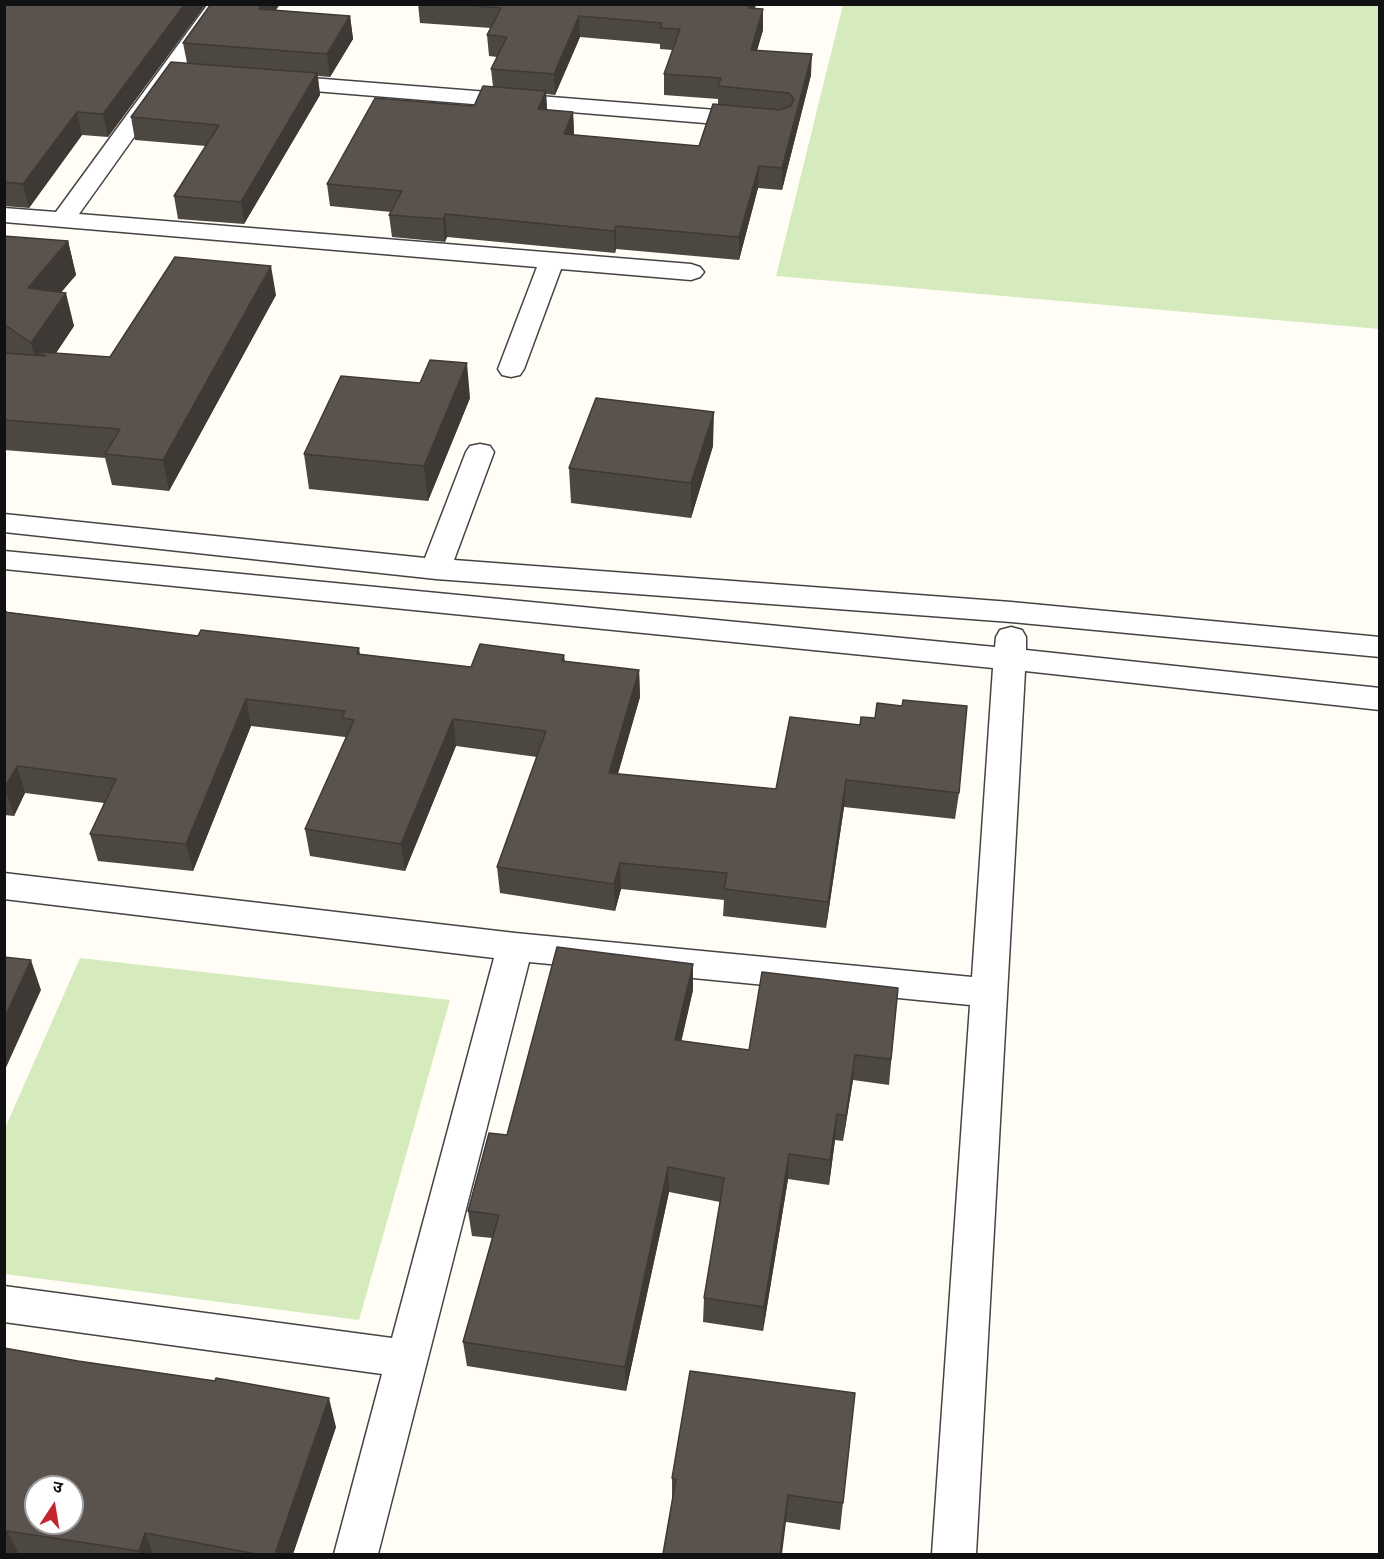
<!DOCTYPE html>
<html>
<head>
<meta charset="utf-8">
<style>
	body { margin:0 }
	#map { position:relative; width:1384px; height:1559px; overflow:hidden; background:#fffdf5; font-family:Georgia,"Noto Sans Devanagari",serif }
	canvas { display:block }
	.frame { position:absolute; inset:0; border:6px solid #111; pointer-events:none }
	.north { position:absolute; left:24px; top:1475px; width:60px; height:60px; box-sizing:border-box; background:#fff; border:2px solid #a0a0a0; border-radius:50%; rotate:12deg; font-size:16px; font-weight:700; line-height:24px; text-align:center; color:#111 }
	.north::after { content:''; display:block; margin:auto; width:21px; height:27px; background:#c4262e; clip-path:polygon(50% 0,100% 100%,50% 72%,0 100%) }
</style>
</head>
<body>
<div id="map">
<canvas width="1384" height="1559"></canvas>
<div class="frame"></div>
<div class="north">उ</div>
</div>
<script>
const context = document.querySelector('canvas').getContext('2d');
context.lineJoin = 'round';
function fillPath(path, color) {
  context.fillStyle = color;
  context.fill(path, 'evenodd');
}
function strokePath(path, color, width, dash) {
  context.strokeStyle = color;
  context.lineWidth = width;
  context.lineCap = dash ? 'butt' : 'round';
  context.setLineDash(dash || []);
  context.stroke(path);
}
const green = new Path2D(`
	M 843,5 L 1379,5 L 1379,329 L 776,276 Z
	M 80,958 L 450,1000 L 359,1320 L 5,1274 L 5,1128 Z`);
const minor = new Path2D(`
	M 208,4 L 229,4 L 79,214 L 691,264 L 700,267 L 704,272 L 700,277 L 691,280 L 561,269 L 524,369 L 520,375 L 511,377 L 502,375 L 498,369 L 537,267 L 4,222 L 4,208 L 56,212 Z
	M 273,75 L 754,113 L 762,115 L 765,120 L 762,125 L 754,127 L 265,87 L 262,82 L 265,77 Z
	M 480,444 L 490,446 L 494,452 L 454,560 L 1011,602 L 1380,637 L 1380,657 L 1011,622 L 436,579 L 4,532 L 4,514 L 425,558 L 466,452 L 470,446 Z
	M 4,551 L 995,647 L 996,637 L 1000,630 L 1011,627 L 1022,630 L 1026,637 L 1026,650 L 1380,688 L 1380,710 L 1025,671 L 976,1554 L 932,1554 L 970,1005 L 529,962 L 378,1554 L 334,1554 L 382,1374 L 4,1322 L 4,1286 L 392,1338 L 494,958 L 4,899 L 4,873 L 515,933 L 972,977 L 993,668 L 4,569 Z`);
const wall = new Path2D(`
	M 4,4 L 206,4 L 108,137 L 82,135 L 29,208 L 4,206 Z
	M 418,4 L 756,4 L 755,8 L 763,30 L 757,50 L 811,75 L 782,190 L 758,188 L 739,260 L 616,249 L 615,253 L 447,237 L 445,242 L 392,237 L 389,215 L 391,212 L 330,206 L 327,184 L 474,106 L 493,87 L 491,69 L 497,57 L 489,56 L 487,35 L 491,28 L 420,23 ZM 580,37 L 660,44 L 660,49 L 673,50 L 664,74 L 664,95 L 718,99 L 718,105 L 699,146 L 574,135 L 573,112 L 547,110 L 546,94 L 555,95 Z
	M 276,10 L 350,16 L 353,39 L 330,77 L 318,76 L 320,95 L 244,224 L 178,219 L 174,196 L 206,146 L 135,140 L 131,117 L 187,63 L 183,43 Z
	M 4,236 L 68,241 L 76,275 L 61,292 L 74,326 L 56,353 L 110,357 L 276,295 L 169,491 L 112,485 L 105,458 L 4,450 L 4,353 L 6,353 L 4,352 Z
	M 470,398 L 428,501 L 309,489 L 304,454 Z
	M 713,446 L 691,518 L 571,503 L 569,468 Z
	M 4,606 L 7,612 L 198,636 L 359,648 L 360,654 L 471,667 L 564,655 L 565,661 L 639,670 L 640,697 L 618,774 L 776,789 L 790,717 L 959,793 L 955,819 L 844,807 L 826,928 L 723,916 L 724,900 L 621,889 L 615,911 L 500,893 L 497,867 L 537,757 L 456,746 L 405,871 L 310,856 L 305,829 L 346,739 L 345,737 L 251,726 L 193,871 L 98,861 L 90,834 L 104,803 L 25,793 L 14,816 L 4,815 Z
	M 898,988 L 889,1085 L 853,1080 L 843,1141 L 835,1140 L 829,1185 L 788,1179 L 763,1331 L 703,1322 L 704,1298 L 720,1202 L 669,1192 L 626,1391 L 467,1366 L 463,1342 L 492,1238 L 472,1236 L 468,1211 L 507,1135 L 693,990 L 681,1041 L 749,1050 Z
	M 4,1348 L 336,1427 L 293,1554 L 4,1554 Z
	M 855,1393 L 840,1530 L 786,1522 L 672,1499 L 672,1478 Z`);
const shadedWall = new Path2D(`
	M 185,4 L 206,4 L 108,137 L 103,114 Z
	M 262,4 L 280,4 L 262,32 L 259,9 Z
	M 750,4 L 756,4 L 749,29 L 749,8 Z
	M 763,9 L 763,30 L 751,71 L 751,50 Z
	M 350,16 L 353,39 L 330,77 L 327,54 Z
	M 579,16 L 580,37 L 555,95 L 554,74 Z
	M 812,54 L 811,75 L 782,190 L 782,168 Z
	M 317,73 L 320,95 L 244,224 L 241,202 Z
	M 546,91 L 547,113 L 538,109 Z
	M 77,112 L 82,135 L 29,208 L 23,184 Z
	M 573,112 L 574,134 L 565,156 L 564,134 Z
	M 759,166 L 758,188 L 739,260 L 739,237 Z
	M 445,214 L 447,237 L 445,242 L 443,219 Z
	M 616,226 L 616,249 L 615,253 L 614,231 Z
	M 68,241 L 76,275 L 36,322 L 28,288 Z
	M 271,266 L 276,295 L 169,491 L 163,460 Z
	M 66,293 L 74,326 L 48,365 L 46,356 L 40,352 L 44,370 L 40,377 L 31,343 Z
	M 467,363 L 470,398 L 428,501 L 424,466 Z
	M 714,412 L 713,446 L 691,518 L 691,483 Z
	M 639,670 L 640,697 L 610,800 L 609,773 Z
	M 246,699 L 251,726 L 193,871 L 186,844 Z
	M 453,719 L 456,746 L 405,871 L 401,844 Z
	M 17,766 L 25,793 L 14,816 L 5,789 Z
	M 846,780 L 844,807 L 826,928 L 828,902 Z
	M 620,863 L 621,889 L 615,911 L 614,884 Z
	M 31,960 L 41,990 L 4,1072 L 4,1019 Z
	M 693,964 L 693,990 L 676,1065 L 675,1040 Z
	M 855,1055 L 853,1080 L 843,1141 L 846,1116 Z
	M 837,1114 L 835,1140 L 829,1185 L 830,1160 Z
	M 789,1154 L 788,1179 L 763,1331 L 764,1307 Z
	M 668,1167 L 669,1192 L 626,1391 L 625,1367 Z
	M 329,1398 L 336,1427 L 293,1554 L 275,1554 Z
	M 788,1495 L 786,1522 L 782,1554 L 780,1554 Z
	M 7,1531 L 19,1554 L 4,1554 L 4,1538 Z
	M 145,1533 L 153,1554 L 140,1554 L 139,1551 Z`);
const building = new Path2D(`
	M 4,4 L 185,4 L 103,114 L 77,112 L 23,184 L 4,182 Z
	M 211,4 L 262,4 L 259,9 L 350,16 L 327,54 L 183,43 Z
	M 452,4 L 750,4 L 749,8 L 763,9 L 751,50 L 812,54 L 782,168 L 759,166 L 739,237 L 616,226 L 614,231 L 445,214 L 443,219 L 389,215 L 402,191 L 327,184 L 375,98 L 474,106 L 483,86 L 546,91 L 538,109 L 573,112 L 564,134 L 699,146 L 713,104 L 780,110 L 791,106 L 794,99 L 789,93 L 718,86 L 721,78 L 664,74 L 680,29 L 660,28 L 662,23 L 579,16 L 554,74 L 491,69 L 507,37 L 487,35 L 501,8 Z
	M 171,62 L 317,73 L 241,202 L 174,196 L 219,125 L 131,117 Z
	M 4,236 L 68,241 L 28,288 L 66,293 L 31,343 L 4,324 Z
	M 175,257 L 271,266 L 163,460 L 105,454 L 120,429 L 4,420 L 4,353 L 46,356 L 40,352 L 110,357 Z
	M 430,360 L 467,363 L 424,466 L 304,454 L 341,376 L 420,383 Z
	M 596,398 L 714,412 L 691,483 L 569,468 Z
	M 4,612 L 198,636 L 201,630 L 359,648 L 357,654 L 471,667 L 480,644 L 564,655 L 562,661 L 639,670 L 609,773 L 776,789 L 790,717 L 860,725 L 861,717 L 875,718 L 877,703 L 902,706 L 903,700 L 967,706 L 959,793 L 846,780 L 828,902 L 724,889 L 727,873 L 620,863 L 614,884 L 497,867 L 546,731 L 453,719 L 401,844 L 305,829 L 354,720 L 342,718 L 345,711 L 246,699 L 186,844 L 90,834 L 116,779 L 17,766 L 4,789 Z
	M 557,947 L 693,964 L 675,1040 L 749,1050 L 762,972 L 898,988 L 891,1059 L 855,1055 L 846,1116 L 837,1114 L 830,1160 L 789,1154 L 764,1307 L 704,1298 L 724,1178 L 668,1167 L 625,1367 L 463,1342 L 499,1215 L 468,1211 L 489,1133 L 507,1135 Z
	M 4,957 L 31,960 L 4,1019 Z
	M 4,1348 L 78,1361 L 215,1381 L 216,1378 L 329,1398 L 275,1554 L 256,1554 L 145,1533 L 139,1551 L 7,1531 L 4,1538 ZM 36,1487 L 72,1487 L 72,1523 L 36,1523 Z
	M 690,1371 L 855,1393 L 843,1503 L 788,1495 L 780,1554 L 663,1554 L 676,1479 L 672,1478 Z`);
fillPath(green, '#d5ebbd');
strokePath(minor, '#444', 3);
fillPath(minor, '#fff');
fillPath(wall, '#4d4742');
fillPath(shadedWall, '#3f3936');
fillPath(building, '#5a524d');
strokePath(building, '#3f3936', 1.5);
</script>
</body>
</html>
